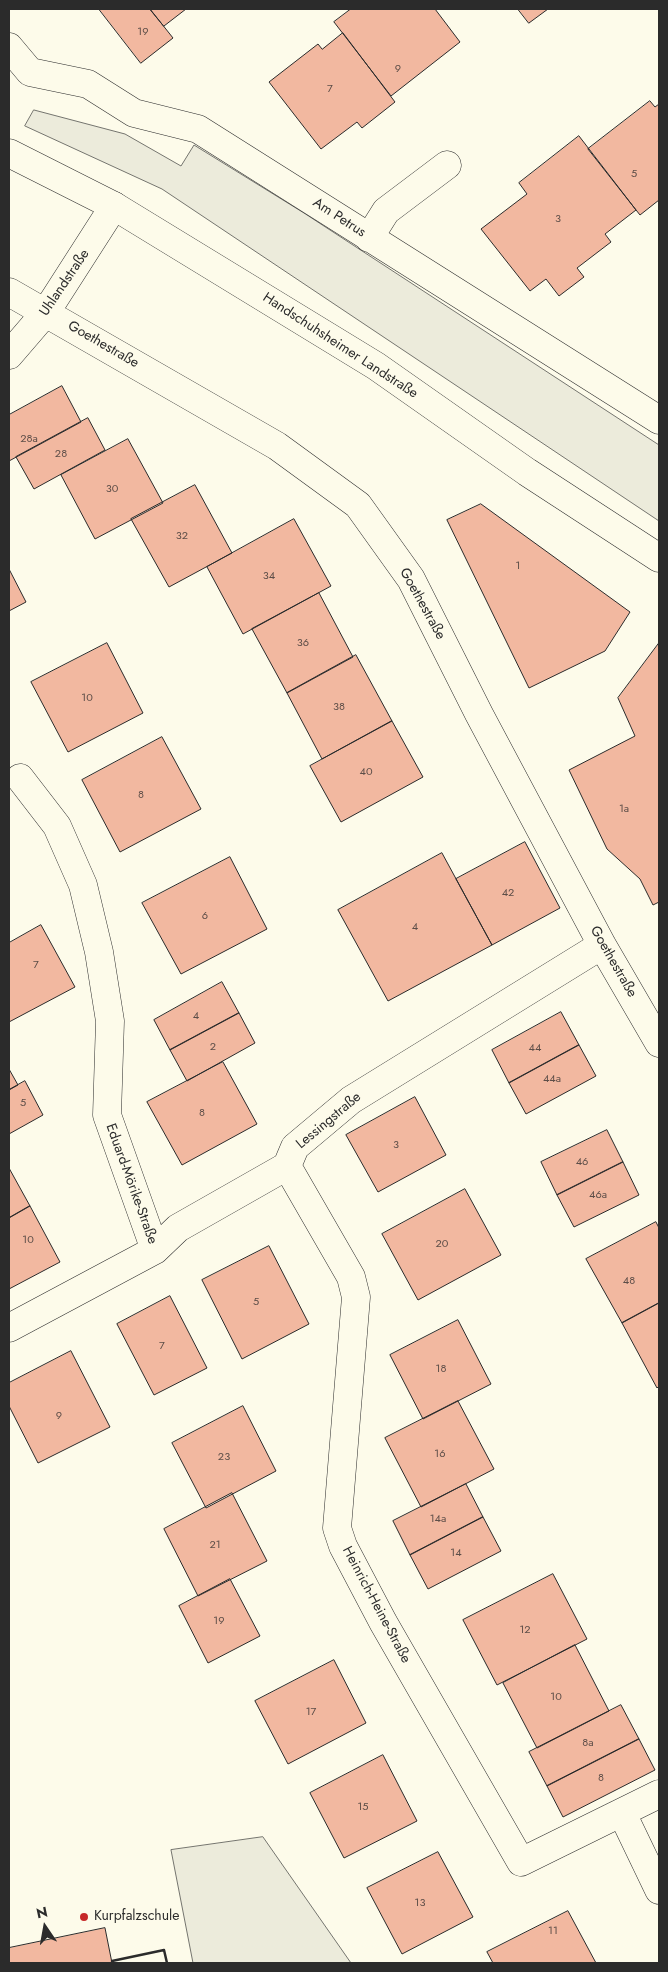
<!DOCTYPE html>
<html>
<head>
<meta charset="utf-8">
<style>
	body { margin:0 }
	#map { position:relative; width:668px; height:1972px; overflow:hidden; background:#fdfbea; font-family:Jost,sans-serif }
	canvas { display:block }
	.frame { position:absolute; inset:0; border:10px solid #2b2b2b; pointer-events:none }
	.north { position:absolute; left:20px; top:1902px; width:50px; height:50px; -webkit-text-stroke:4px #fdfbea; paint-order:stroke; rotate:348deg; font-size:14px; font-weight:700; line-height:20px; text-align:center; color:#2b2b2b }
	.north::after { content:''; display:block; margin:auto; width:18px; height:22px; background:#2b2b2b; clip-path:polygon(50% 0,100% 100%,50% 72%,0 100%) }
</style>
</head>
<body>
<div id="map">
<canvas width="668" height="1972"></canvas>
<div class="frame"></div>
<div class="north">N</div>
</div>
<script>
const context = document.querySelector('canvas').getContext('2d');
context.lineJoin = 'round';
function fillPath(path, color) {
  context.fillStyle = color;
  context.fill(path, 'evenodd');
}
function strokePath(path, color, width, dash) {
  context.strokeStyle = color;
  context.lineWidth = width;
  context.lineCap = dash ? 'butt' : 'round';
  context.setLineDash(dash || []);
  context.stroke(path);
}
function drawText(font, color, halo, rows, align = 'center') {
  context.font = font + ' Jost,sans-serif';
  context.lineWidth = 4;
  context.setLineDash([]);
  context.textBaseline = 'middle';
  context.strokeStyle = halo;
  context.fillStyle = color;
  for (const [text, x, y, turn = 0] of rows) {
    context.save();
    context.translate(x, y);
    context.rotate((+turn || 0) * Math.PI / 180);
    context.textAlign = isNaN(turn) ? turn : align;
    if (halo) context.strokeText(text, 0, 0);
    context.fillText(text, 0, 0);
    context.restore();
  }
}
const green = new Path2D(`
	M 34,110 L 125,134 L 181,166 L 194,145 L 304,213 L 659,445 L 659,521 L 162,189 L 25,126 Z
	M 263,1837 L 351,1963 L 193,1963 L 171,1850 Z`);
const building = new Path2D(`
	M 99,9 L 150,9 L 173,38 L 141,63 Z
	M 150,9 L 186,9 L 164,26 Z
	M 351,9 L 435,9 L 460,42 L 391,96 L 334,22 Z
	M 518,9 L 548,9 L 529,23 Z
	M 343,33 L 395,102 L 362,128 L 357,122 L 321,149 L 269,82 L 318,44 L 322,49 Z
	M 650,101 L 655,107 L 659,104 L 659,200 L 640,215 L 588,149 Z
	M 579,136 L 636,210 L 605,234 L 611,242 L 577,268 L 584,277 L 559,296 L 546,279 L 530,291 L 481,229 L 527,194 L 519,183 Z
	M 62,386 L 81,422 L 9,461 L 9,415 Z
	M 88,418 L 105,450 L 34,489 L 16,457 Z
	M 128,439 L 163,503 L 95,539 L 61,475 Z
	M 195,485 L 232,553 L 169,587 L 131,519 Z
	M 481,504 L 630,612 L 605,651 L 529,688 L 447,520 Z
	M 294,519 L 331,586 L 243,634 L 207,567 Z
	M 9,569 L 26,602 L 9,611 Z
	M 319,593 L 353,657 L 287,693 L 252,629 Z
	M 107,643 L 143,713 L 68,752 L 31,682 Z
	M 659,643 L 659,902 L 653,905 L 640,879 L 607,849 L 569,770 L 635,736 L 618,698 Z
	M 356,655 L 392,721 L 322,759 L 287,693 Z
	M 392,721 L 423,777 L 341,822 L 310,766 Z
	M 162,737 L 201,809 L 120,852 L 82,780 Z
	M 525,842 L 560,908 L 492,945 L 456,879 Z
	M 442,853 L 492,945 L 388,1001 L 338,910 Z
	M 230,857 L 267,929 L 181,974 L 142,903 Z
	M 41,925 L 75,987 L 9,1022 L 9,943 Z
	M 222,982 L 239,1013 L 170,1050 L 154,1020 Z
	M 561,1012 L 579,1045 L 509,1083 L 492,1050 Z
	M 239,1013 L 255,1043 L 187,1081 L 170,1050 Z
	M 579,1045 L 596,1076 L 526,1114 L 509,1083 Z
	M 223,1062 L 257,1124 L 182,1165 L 147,1102 Z
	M 9,1069 L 18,1085 L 9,1090 Z
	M 25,1081 L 43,1115 L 9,1134 L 9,1090 Z
	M 415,1097 L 446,1155 L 378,1192 L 346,1135 Z
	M 607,1130 L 623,1162 L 557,1195 L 541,1162 Z
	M 623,1162 L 639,1195 L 574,1227 L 557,1195 Z
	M 9,1168 L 30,1206 L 9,1218 Z
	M 465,1189 L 501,1255 L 418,1300 L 382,1234 Z
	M 30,1206 L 60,1262 L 9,1289 L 9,1218 Z
	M 656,1222 L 659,1228 L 659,1303 L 622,1323 L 586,1259 Z
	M 269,1246 L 309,1324 L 242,1359 L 202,1280 Z
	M 170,1296 L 207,1368 L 154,1395 L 117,1324 Z
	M 659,1303 L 659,1386 L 657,1388 L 622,1323 Z
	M 458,1320 L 491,1384 L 423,1419 L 390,1355 Z
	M 71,1351 L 110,1427 L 38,1463 L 9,1406 L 9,1383 Z
	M 458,1401 L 494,1469 L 421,1507 L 385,1438 Z
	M 243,1406 L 276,1471 L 206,1508 L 172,1443 Z
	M 466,1484 L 483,1517 L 410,1555 L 393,1521 Z
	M 232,1493 L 267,1561 L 198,1596 L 164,1529 Z
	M 483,1517 L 501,1551 L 428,1589 L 410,1555 Z
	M 553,1574 L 587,1639 L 497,1685 L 463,1620 Z
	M 230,1579 L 260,1636 L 208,1663 L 179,1606 Z
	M 575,1645 L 609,1711 L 537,1748 L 503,1683 Z
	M 334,1660 L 366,1723 L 288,1764 L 255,1701 Z
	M 621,1705 L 639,1739 L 547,1786 L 529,1752 Z
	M 639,1739 L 655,1770 L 563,1817 L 547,1786 Z
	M 383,1755 L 417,1821 L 344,1858 L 310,1793 Z
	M 438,1852 L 473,1917 L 402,1954 L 367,1888 Z
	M 568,1911 L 596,1963 L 493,1963 L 487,1952 Z
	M 105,1928 L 112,1963 L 9,1963 L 9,1948 Z`);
const minor = new Path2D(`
	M 9,47 L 30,72 L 88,84 L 134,113 L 198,129 L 659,420
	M 369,238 L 386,211 L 447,165
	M 9,292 L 277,446 L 358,505 L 411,579 L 479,714 L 602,945 L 659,1043
	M 9,355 L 46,312 L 114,206
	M 20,778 L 57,826 L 83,885 L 99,952 L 110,1021 L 107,1115 L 155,1250
	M 287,1166 L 351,1277 L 356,1297 L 337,1528 L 343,1546 L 383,1622 L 521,1862 L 659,1794
	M 9,1328 L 155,1250 L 178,1228 L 287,1166 L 295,1147 L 351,1100 L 602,945
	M 622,1813 L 659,1890`);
const major = new Path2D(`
	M 9,153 L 114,206 L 376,366 L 527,472 L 659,558`);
const wall = new Path2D(`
	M 112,1961 L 164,1950 L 167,1963`);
const markers = [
	[84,1917,5,"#c62828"]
];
const numberNames = [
	["19",143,32],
	["9",398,69],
	["7",330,89],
	["5",634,174],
	["3",558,219],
	["28a",29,439],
	["28",61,454],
	["30",112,489],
	["32",182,536],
	["1",518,566],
	["34",269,576],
	["36",303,643],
	["10",87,698],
	["38",339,707],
	["40",366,772],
	["8",141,795],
	["1a",624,809],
	["42",508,893],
	["6",205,916],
	["4",415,927],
	["7",36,965],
	["4",196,1016],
	["2",213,1047],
	["44",535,1048],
	["44a",552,1079],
	["5",23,1103],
	["8",202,1113],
	["3",396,1145],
	["46",582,1162],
	["46a",598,1195],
	["10",28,1240],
	["20",442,1244],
	["48",629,1281],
	["5",256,1302],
	["7",162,1346],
	["18",441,1369],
	["9",59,1416],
	["16",440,1454],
	["23",224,1457],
	["14a",438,1519],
	["21",215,1545],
	["14",456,1553],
	["19",219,1621],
	["12",525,1630],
	["10",556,1697],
	["17",311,1712],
	["8a",588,1743],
	["8",601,1778],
	["15",363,1807],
	["13",420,1903],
	["11",553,1931]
];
const streetNames = [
	["Am Petrus",339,218,33],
	["Uhlandstraße",65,283,-56],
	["Goethestraße",103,345,30],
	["Handschuhsheimer Landstraße",340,346,33],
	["Goethestraße",422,604,61],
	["Goethestraße",613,962,60],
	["Lessingstraße",329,1121,-40],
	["Eduard-Mörike-Straße",131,1184,70],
	["Heinrich-Heine-Straße",376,1605,62]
];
const poiNames = [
	["Kurpfalzschule",94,1917]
];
fillPath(green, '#ecebdb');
strokePath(green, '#74746e', 1);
fillPath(building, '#f2b8a0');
strokePath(building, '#2b2b2b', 1);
strokePath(minor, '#2b2b2b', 29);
strokePath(major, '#2b2b2b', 29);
strokePath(minor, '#fdfbea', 28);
strokePath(major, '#fdfbea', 28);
strokePath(wall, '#2b2b2b', 2.5);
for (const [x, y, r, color] of markers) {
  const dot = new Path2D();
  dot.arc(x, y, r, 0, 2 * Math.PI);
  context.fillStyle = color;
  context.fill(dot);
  strokePath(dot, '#fdfbea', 2);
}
drawText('11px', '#5d4e48', null, numberNames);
drawText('14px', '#2b2b2b', '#fdfbea', streetNames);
drawText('14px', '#2b2b2b', '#fdfbea', poiNames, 'left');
</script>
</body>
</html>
